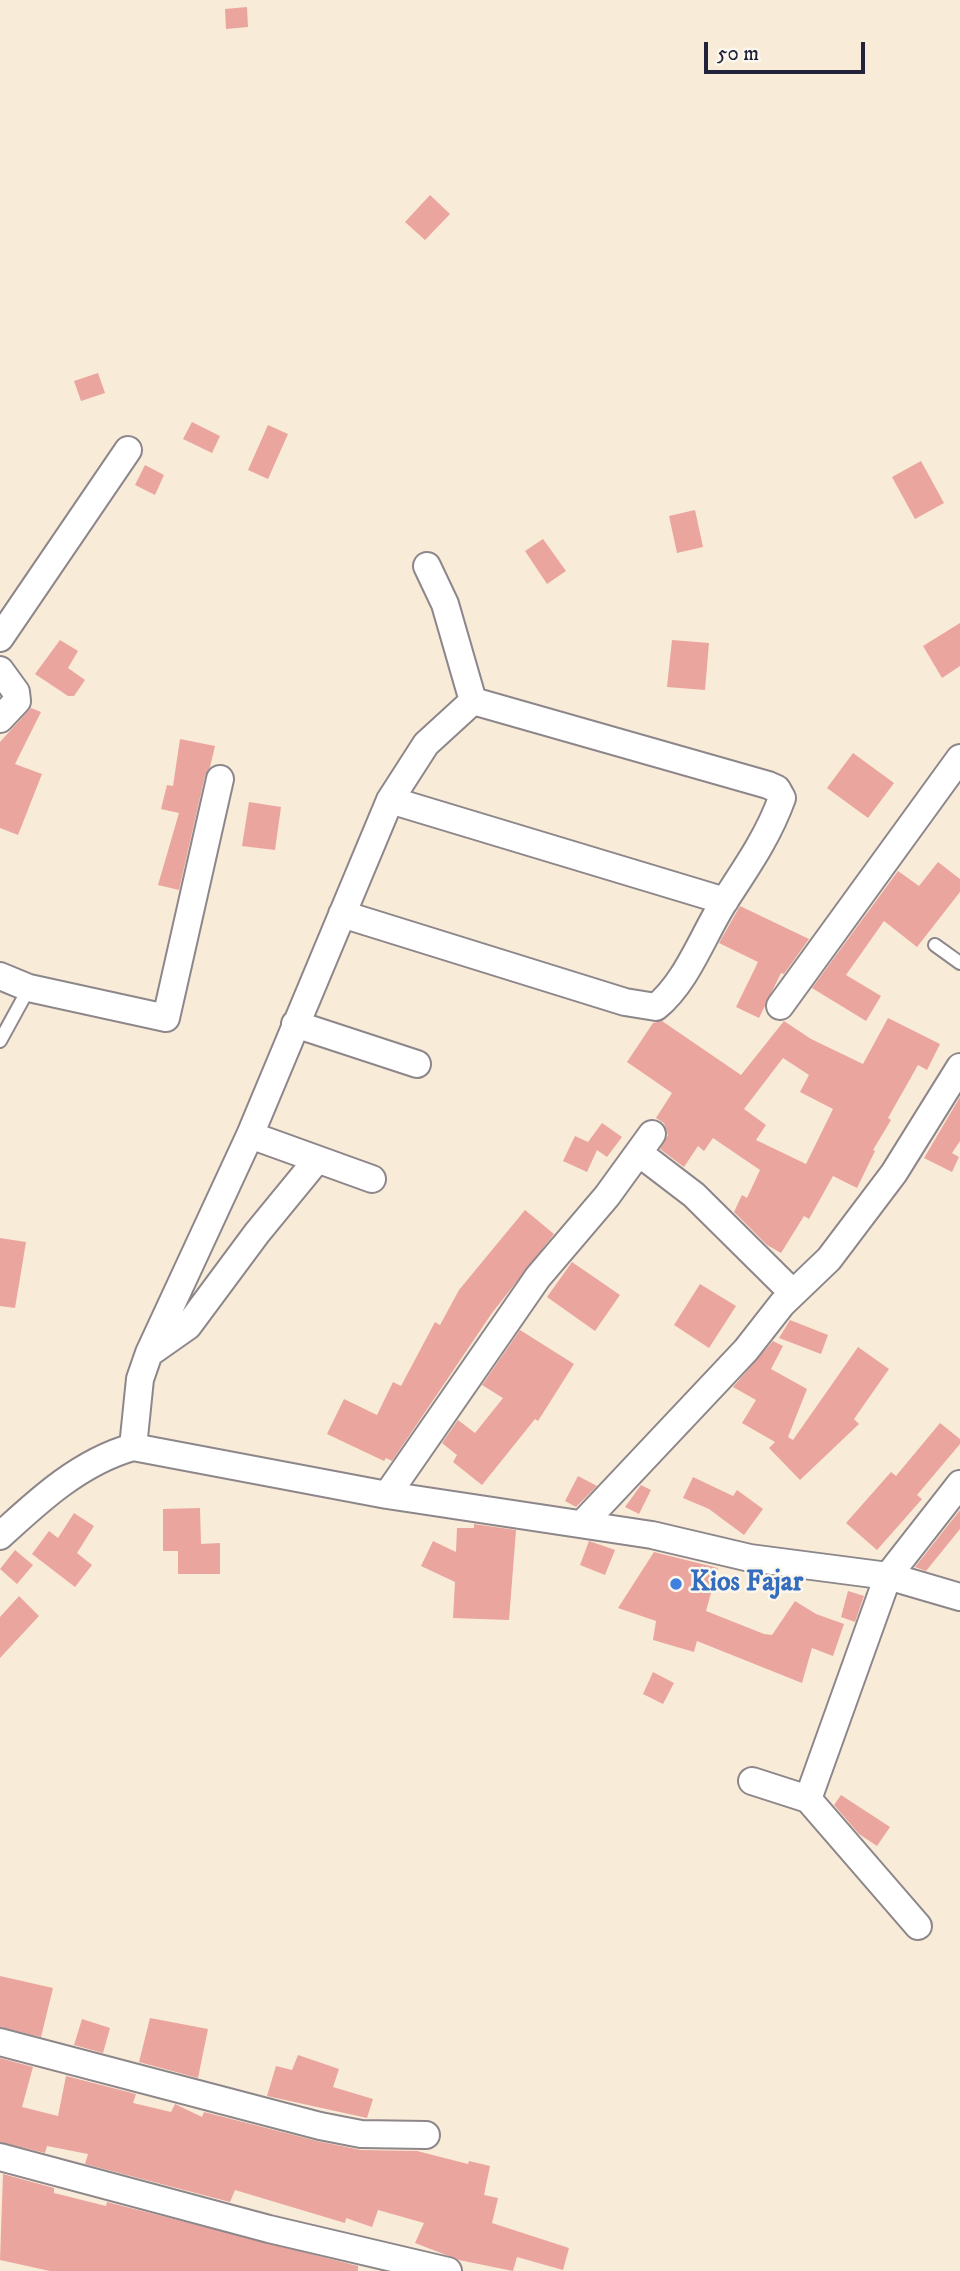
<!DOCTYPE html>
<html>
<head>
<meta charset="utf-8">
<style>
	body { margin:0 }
	#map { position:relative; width:960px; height:2271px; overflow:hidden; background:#f8ebd8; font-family:"IM FELL DW Pica",serif }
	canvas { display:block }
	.scale { position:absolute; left:704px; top:42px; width:161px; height:32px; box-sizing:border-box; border:4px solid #22223b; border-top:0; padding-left:9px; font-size:21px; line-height:24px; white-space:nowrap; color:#22223b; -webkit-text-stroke:5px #fbf7ec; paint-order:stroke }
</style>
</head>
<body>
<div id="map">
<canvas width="960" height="2271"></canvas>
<div class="scale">50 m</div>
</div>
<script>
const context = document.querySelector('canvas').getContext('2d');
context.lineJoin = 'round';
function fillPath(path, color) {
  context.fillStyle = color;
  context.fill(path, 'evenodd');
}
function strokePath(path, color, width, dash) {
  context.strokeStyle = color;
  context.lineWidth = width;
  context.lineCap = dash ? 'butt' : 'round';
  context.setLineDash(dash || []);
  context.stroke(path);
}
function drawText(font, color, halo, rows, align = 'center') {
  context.font = font + ' "IM FELL DW Pica",serif';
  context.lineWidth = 5;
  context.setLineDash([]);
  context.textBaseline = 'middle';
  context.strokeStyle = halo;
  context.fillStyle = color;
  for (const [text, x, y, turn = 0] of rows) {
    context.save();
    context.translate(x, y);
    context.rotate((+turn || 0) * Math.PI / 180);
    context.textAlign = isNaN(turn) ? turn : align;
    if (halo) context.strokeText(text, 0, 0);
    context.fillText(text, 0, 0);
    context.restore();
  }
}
const building = new Path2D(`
	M 247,7 L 248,27 L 226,29 L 225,9 Z
	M 430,195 L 450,214 L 425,240 L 405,222 Z
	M 98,373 L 105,393 L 81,401 L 74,381 Z
	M 192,422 L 220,436 L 212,453 L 183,439 Z
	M 268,425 L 288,434 L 268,479 L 248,470 Z
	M 921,461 L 944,503 L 915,519 L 892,477 Z
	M 145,465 L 164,475 L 155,495 L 135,485 Z
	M 695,510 L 703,547 L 677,553 L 669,516 Z
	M 543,539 L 566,571 L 547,584 L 525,551 Z
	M 960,623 L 960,666 L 942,678 L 923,646 Z
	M 60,640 L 78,651 L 68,668 L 85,680 L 74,696 L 68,696 L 35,674 Z
	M 672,640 L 709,643 L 705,690 L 667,687 Z
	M 31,708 L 41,712 L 15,764 L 42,774 L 18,835 L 0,828 L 0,742 Z
	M 180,739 L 215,746 L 210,767 L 205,776 L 179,890 L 158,885 L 179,813 L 161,809 L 167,785 L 173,786 Z
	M 853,753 L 894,783 L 868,818 L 827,788 Z
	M 249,802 L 281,807 L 275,850 L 242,846 Z
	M 938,862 L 960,879 L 960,892 L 917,947 L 884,921 L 846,975 L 881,996 L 866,1021 L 812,988 L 898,871 L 919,886 Z
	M 740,906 L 809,939 L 784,974 L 781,973 L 759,1018 L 736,1007 L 758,962 L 719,943 Z
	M 888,1018 L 940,1044 L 927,1070 L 918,1065 L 888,1118 L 891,1120 L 873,1150 L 875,1151 L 857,1188 L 833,1176 L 809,1219 L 804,1216 L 781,1253 L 767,1245 L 734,1212 L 742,1195 L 747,1198 L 760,1170 L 713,1138 L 704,1151 L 698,1146 L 684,1167 L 660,1149 L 668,1135 L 664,1123 L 656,1118 L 672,1093 L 627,1062 L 653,1023 L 662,1021 L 741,1075 L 784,1021 L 811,1039 L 863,1064 ZM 783,1058 L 809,1075 L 800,1092 L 833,1109 L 806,1164 L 756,1140 L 766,1125 L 744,1109 Z
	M 960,1097 L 960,1141 L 952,1153 L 959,1157 L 952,1172 L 924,1158 Z
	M 602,1123 L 622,1137 L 607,1157 L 597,1150 L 587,1172 L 563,1161 L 575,1136 L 588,1142 Z
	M 525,1210 L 554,1234 L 492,1313 L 392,1461 L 386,1458 L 384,1461 L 327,1434 L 344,1399 L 377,1415 L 393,1382 L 401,1386 L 435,1322 L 440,1325 L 459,1290 Z
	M 0,1238 L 26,1242 L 15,1308 L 0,1306 Z
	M 572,1262 L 620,1295 L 595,1331 L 547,1297 Z
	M 700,1284 L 736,1306 L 709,1348 L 674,1325 Z
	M 790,1320 L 828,1335 L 821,1354 L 779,1338 Z
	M 520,1330 L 574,1364 L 538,1421 L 535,1419 L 482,1485 L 453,1462 L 457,1455 L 442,1443 L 458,1420 L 475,1433 L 503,1398 L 482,1385 Z
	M 773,1341 L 783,1346 L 771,1369 L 807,1389 L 788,1437 L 793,1440 L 858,1347 L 889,1369 L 854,1419 L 859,1424 L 800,1480 L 769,1448 L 775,1442 L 742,1423 L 756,1400 L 733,1387 Z
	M 940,1423 L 960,1439 L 960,1444 L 917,1495 L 922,1499 L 877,1550 L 846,1523 L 891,1472 L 896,1476 Z
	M 578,1476 L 597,1486 L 576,1507 L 565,1501 Z
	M 693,1477 L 733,1496 L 737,1490 L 763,1509 L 744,1535 L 709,1509 L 683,1498 Z
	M 641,1485 L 651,1490 L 639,1514 L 625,1507 Z
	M 200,1508 L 201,1544 L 220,1543 L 220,1574 L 178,1574 L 178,1551 L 163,1551 L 163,1509 Z
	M 960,1510 L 960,1529 L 926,1571 L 915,1567 Z
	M 74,1513 L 94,1526 L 77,1553 L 92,1565 L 75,1587 L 32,1554 L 49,1531 L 58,1538 Z
	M 474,1524 L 516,1530 L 509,1620 L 453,1618 L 455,1582 L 421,1566 L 433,1541 L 456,1552 L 457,1528 L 474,1528 Z
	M 589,1541 L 615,1550 L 605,1575 L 580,1565 Z
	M 15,1550 L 33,1565 L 17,1584 L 0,1569 Z
	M 654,1552 L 718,1568 L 706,1611 L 764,1634 L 772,1635 L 795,1601 L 816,1614 L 844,1624 L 833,1656 L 812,1648 L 802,1683 L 697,1641 L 694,1652 L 653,1640 L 656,1621 L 618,1608 Z
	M 848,1591 L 864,1596 L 855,1622 L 841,1617 Z
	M 19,1596 L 39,1616 L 0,1658 L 0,1617 Z
	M 653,1672 L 674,1683 L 663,1704 L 643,1694 Z
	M 841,1795 L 890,1827 L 877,1846 L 859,1834 L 834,1805 Z
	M 0,1976 L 53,1988 L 41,2037 L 0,2027 Z
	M 150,2018 L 208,2029 L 198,2078 L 139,2062 Z
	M 82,2019 L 110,2028 L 103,2053 L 74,2045 Z
	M 298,2055 L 339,2069 L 333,2087 L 373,2099 L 367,2118 L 267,2096 L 276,2066 L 292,2070 Z
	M 0,2058 L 33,2067 L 22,2107 L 58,2116 L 66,2076 L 136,2094 L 133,2103 L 171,2112 L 175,2104 L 202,2117 L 204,2112 L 317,2141 L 361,2150 L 417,2151 L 468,2164 L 469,2161 L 490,2166 L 484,2195 L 498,2198 L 492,2223 L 569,2248 L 563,2270 L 517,2257 L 513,2271 L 459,2260 L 415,2243 L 424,2223 L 378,2210 L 372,2227 L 346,2218 L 345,2223 L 235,2190 L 230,2202 L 85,2164 L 88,2154 L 47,2146 L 45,2153 L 0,2142 Z
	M 3,2174 L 54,2188 L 54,2193 L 106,2206 L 107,2202 L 358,2266 L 358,2271 L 50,2271 L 0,2260 Z`);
const lane = new Path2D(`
	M 935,945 L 960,963
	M 0,1041 L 29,988`);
const street = new Path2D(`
	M 427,566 L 445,604 L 473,701
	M 0,638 L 128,450
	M 0,670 L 16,692 L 17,701 L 0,719
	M 390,800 L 725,901
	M 0,976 L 29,988 L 166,1018 L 220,779
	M 780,1006 L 960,758
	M 295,1024 L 417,1064
	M 250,1135 L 372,1179
	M 639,1153 L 694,1195 L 793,1293
	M 151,1352 L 188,1326 L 257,1233 L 316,1161
	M 133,1447 L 140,1379 L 149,1353 L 250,1135 L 390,800 L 426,744 L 473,701 L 768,785 L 777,789 L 782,798 C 768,837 746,868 724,902 C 703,935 687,982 656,1007 L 625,1002 L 342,914
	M 387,1495 L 538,1277 L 607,1196 L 652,1134
	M 583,1523 L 746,1350 L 782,1304 L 829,1259 L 894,1173 L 960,1067
	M 0,1536 C 39,1500 80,1462 133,1447 L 387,1495 L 652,1535 L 750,1558 L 888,1576 L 960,1597
	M 752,1781 L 808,1799
	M 918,1926 L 808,1799 L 888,1576 L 960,1484
	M 0,2042 L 320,2126 L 361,2134 L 426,2135
	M 0,2157 L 269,2229 L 448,2271`);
const markers = [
	[676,1584,7,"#3f7fe0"]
];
const shopNames = [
	["Kios Fajar",690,1584]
];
fillPath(building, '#eba59f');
strokePath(lane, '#8d868a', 16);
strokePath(street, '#8d868a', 30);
strokePath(lane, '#fff', 12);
strokePath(street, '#fff', 26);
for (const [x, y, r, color] of markers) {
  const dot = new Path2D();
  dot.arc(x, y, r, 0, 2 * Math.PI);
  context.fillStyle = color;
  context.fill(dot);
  strokePath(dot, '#fbf7ec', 2.5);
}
drawText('bold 28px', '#366cbe', '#fbf7ec', shopNames, 'left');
</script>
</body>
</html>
